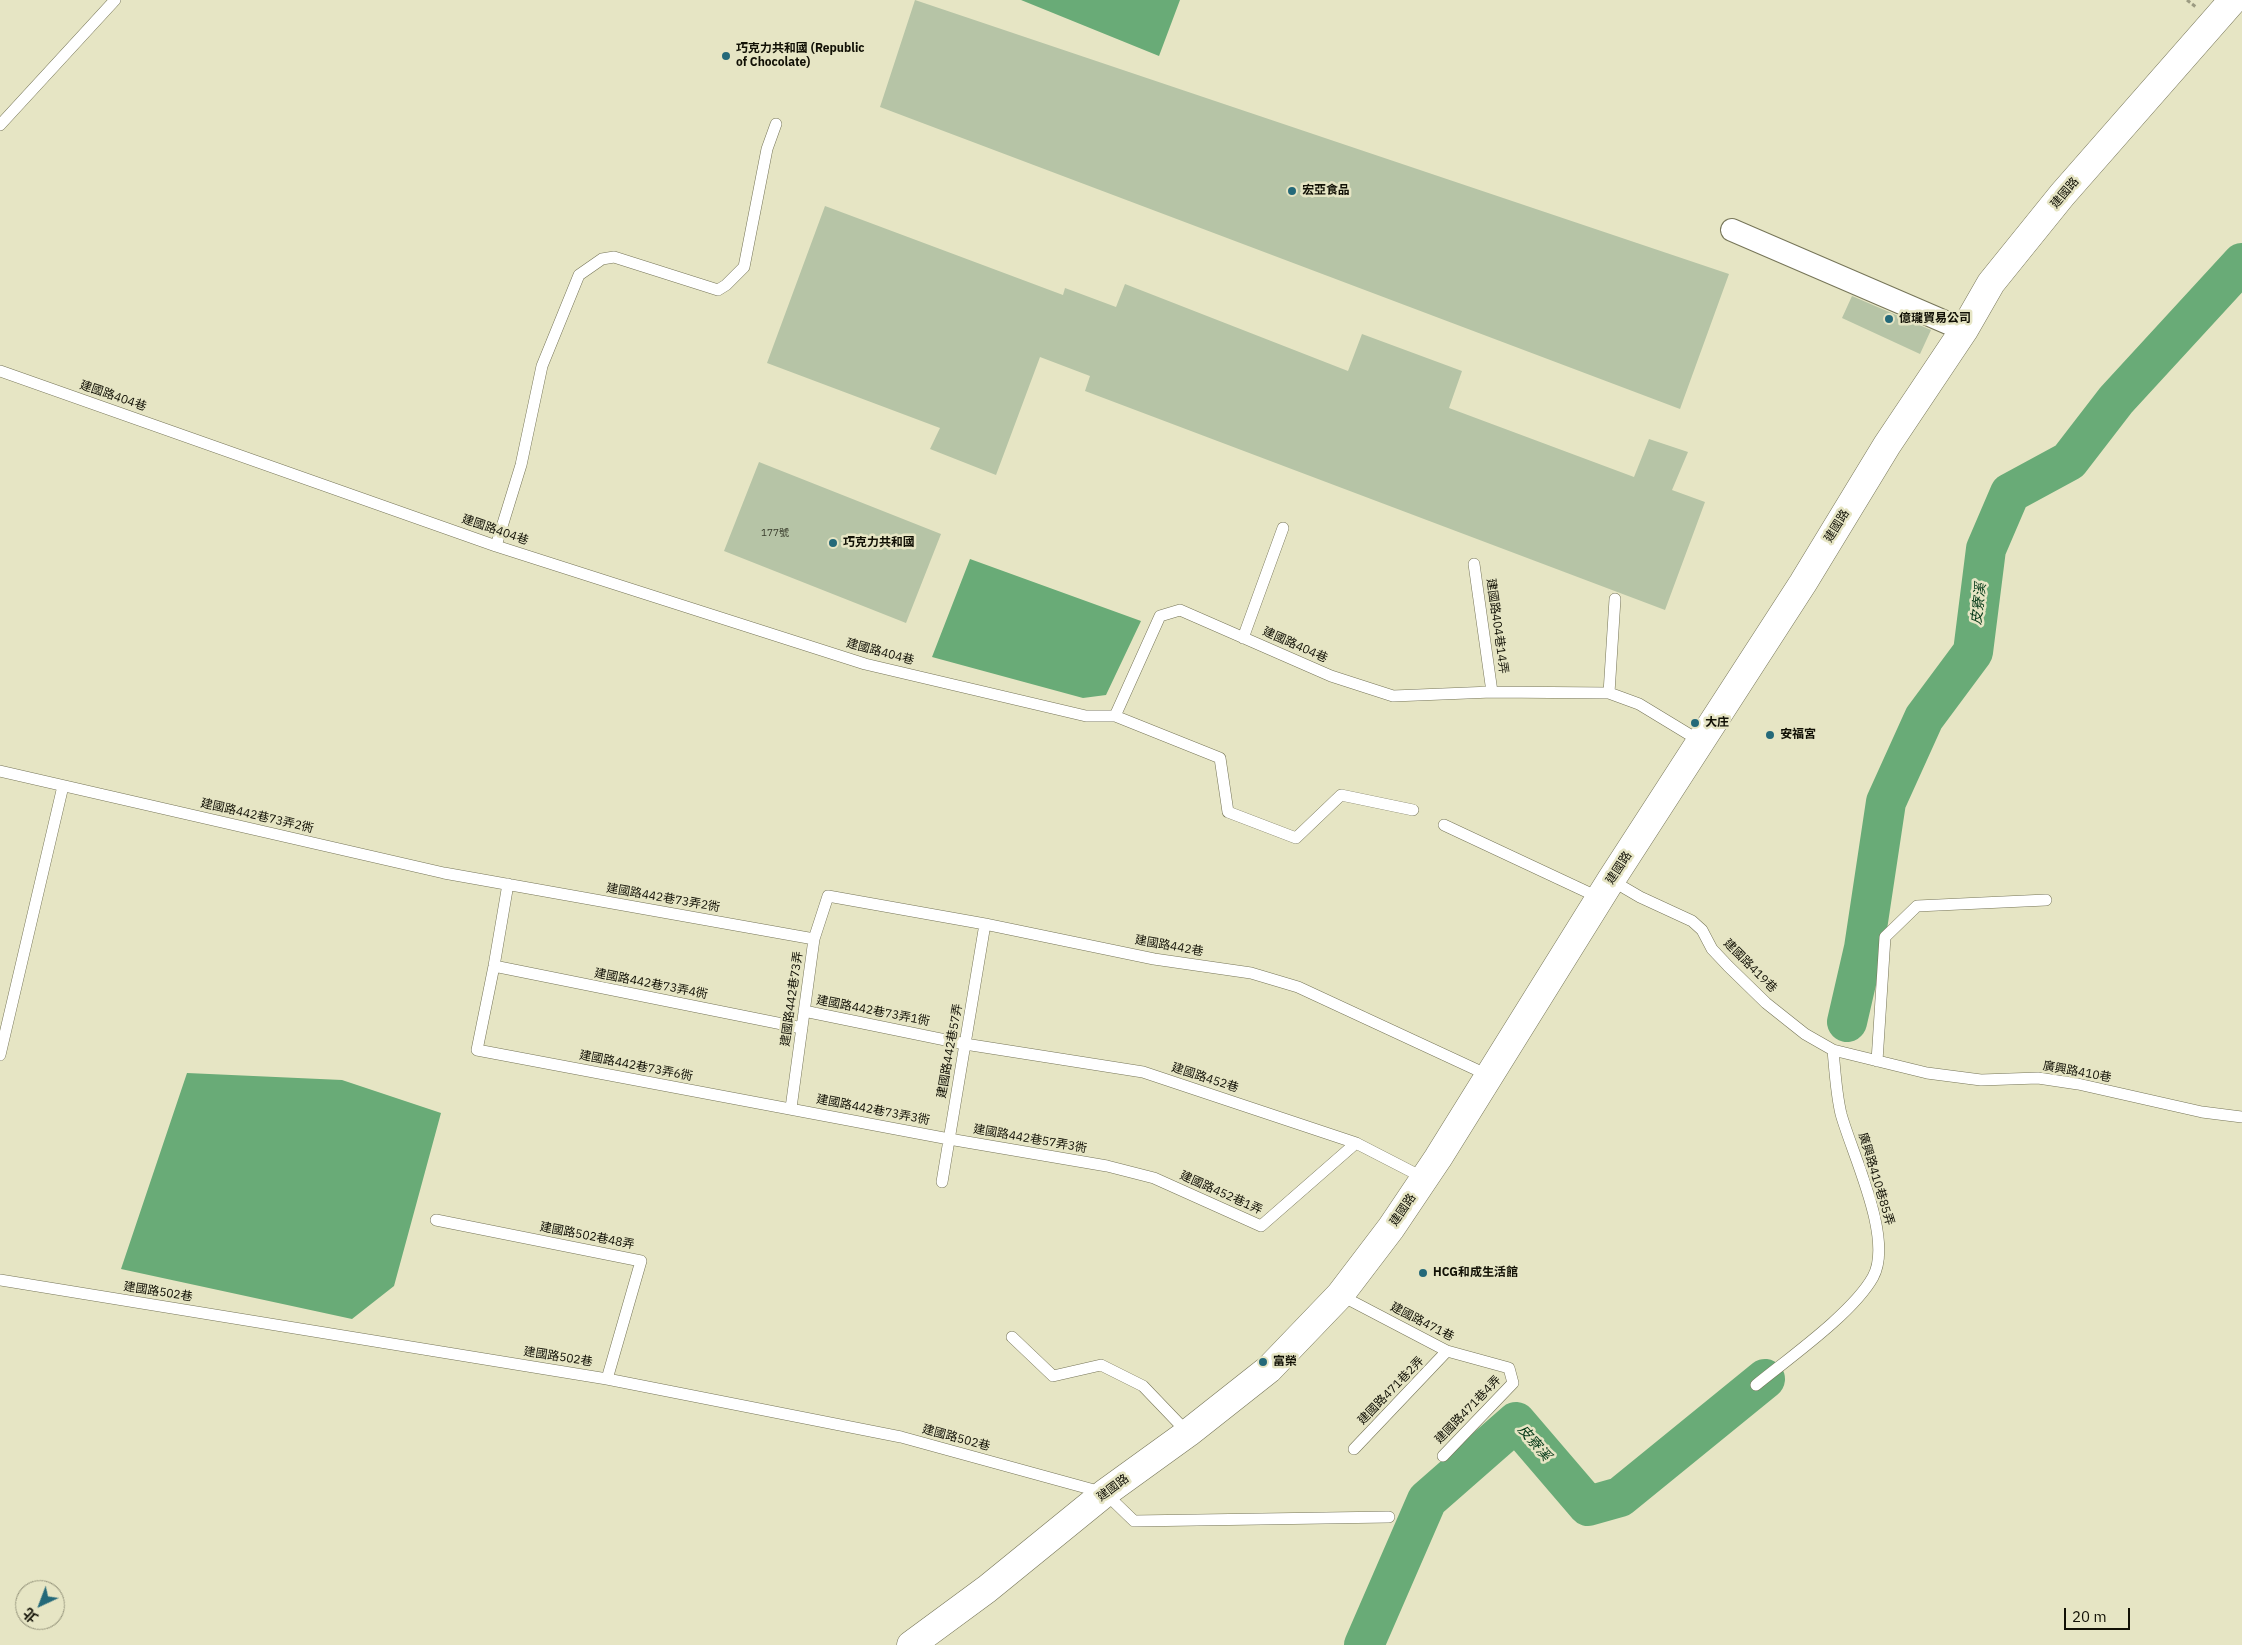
<!DOCTYPE html>
<html>
<head>
<meta charset="utf-8">
<style>
	body { margin:0 }
	#map { position:relative; width:2242px; height:1645px; overflow:hidden; background:#e6e5c4; font-family:"IBM Plex Sans","Noto Sans TC",sans-serif }
	canvas { display:block }
	.north { position:absolute; left:15px; top:1580px; width:50px; height:50px; box-sizing:border-box; background:#e6e5c4; border:1px solid #919078; border-radius:50%; rotate:223deg; font-size:14px; font-weight:700; line-height:20px; text-align:center; color:#111005 }
	.north::after { content:''; display:block; margin:auto; width:18px; height:22px; background:#246979; clip-path:polygon(50% 0,100% 100%,50% 72%,0 100%) }
	.scale { position:absolute; left:2064px; top:1608px; width:66px; height:22px; box-sizing:border-box; border:2px solid #111005; border-top:0; padding-left:6px; font-size:15px; line-height:18px; white-space:nowrap; color:#111005; -webkit-text-stroke:4px #e6e5c4; paint-order:stroke }
</style>
</head>
<body>
<div id="map">
<canvas width="2242" height="1645"></canvas>
<div class="north">北</div>
<div class="scale">20 m</div>
</div>
<script>
const context = document.querySelector('canvas').getContext('2d');
context.lineJoin = 'round';
function fillPath(path, color) {
  context.fillStyle = color;
  context.fill(path, 'evenodd');
}
function strokePath(path, color, width, dash) {
  context.strokeStyle = color;
  context.lineWidth = width;
  context.lineCap = dash ? 'butt' : 'round';
  context.setLineDash(dash || []);
  context.stroke(path);
}
function drawText(font, color, halo, rows, align = 'center') {
  context.font = font + ' "IBM Plex Sans","Noto Sans TC",sans-serif';
  context.lineWidth = 5;
  context.setLineDash([]);
  context.textBaseline = 'middle';
  context.strokeStyle = halo;
  context.fillStyle = color;
  for (const [text, x, y, turn = 0] of rows) {
    context.save();
    context.translate(x, y);
    context.rotate((+turn || 0) * Math.PI / 180);
    context.textAlign = isNaN(turn) ? turn : align;
    if (halo) context.strokeText(text, 0, 0);
    context.fillText(text, 0, 0);
    context.restore();
  }
}
const water = new Path2D(`
	M 1021,0 L 1180,0 L 1159,56 Z
	M 970,559 L 1141,621 L 1106,695 L 1083,698 L 932,657 Z
	M 187,1073 L 342,1080 L 441,1113 L 394,1286 L 352,1319 L 121,1269 Z`);
const river = new Path2D(`
	M 1847,1022 L 1864,948 L 1886,802 L 1924,718 L 1973,652 L 1986,549 L 2010,493 L 2069,461 L 2116,400 L 2242,263
	M 1364,1645 L 1427,1500 L 1516,1422 L 1588,1506 L 1620,1497 L 1765,1379`);
const building = new Path2D(`
	M 915,0 L 1729,274 L 1680,409 L 880,107 Z
	M 825,206 L 1063,295 L 1065,288 L 1116,307 L 1125,284 L 1348,371 L 1362,334 L 1462,371 L 1449,408 L 1634,477 L 1649,439 L 1688,452 L 1672,490 L 1705,502 L 1665,610 L 1085,391 L 1090,376 L 1040,357 L 996,475 L 930,449 L 940,428 L 767,363 Z
	M 1852,296 L 1931,330 L 1920,354 L 1842,318 Z
	M 759,462 L 941,534 L 906,623 L 724,551 Z`);
const path = new Path2D(`
	M 2187,0 L 2196,7`);
const service = new Path2D(`
	M 0,125 L 115,0
	M 0,371 L 496,546 L 865,664 L 1086,716 L 1115,716 L 1160,616 L 1180,610 L 1331,676 L 1393,696 L 1492,692 L 1609,693 L 1639,704 L 1700,741
	M 496,546 L 521,465 L 542,366 L 579,275 L 602,259 L 614,257 L 718,290 L 726,285 L 744,267 L 767,149 L 776,124
	M 1474,564 L 1492,692
	M 1243,638 L 1283,528
	M 1609,693 L 1615,599
	M 1115,716 L 1220,758 L 1228,812 L 1296,838 L 1341,795 L 1413,810
	M 0,771 L 444,873 L 814,939
	M 1444,825 L 1600,898
	M 1611,880 L 1640,897 L 1692,921 L 1702,930 L 1712,949 L 1728,966 L 1766,1003 L 1805,1034 L 1833,1050 L 1927,1073 L 1981,1080 L 2038,1078 L 2078,1084 L 2202,1112 L 2242,1117
	M 508,884 L 494,966 L 477,1050 L 949,1139 L 1107,1166 L 1154,1178 L 1261,1226 L 1356,1143
	M 494,966 L 802,1028
	M 804,1011 L 965,1044 L 1143,1072 L 1356,1143 L 1424,1178
	M 0,1055 L 63,786
	M 1877,1061 L 1885,937 L 1917,906 L 2046,900
	M 791,1108 L 814,939 L 828,896 L 985,924 L 1154,959 L 1251,973 L 1298,987 L 1490,1076
	M 942,1182 L 985,924
	M 436,1220 L 641,1261 L 607,1379
	M 0,1280 L 607,1379 L 901,1437 L 1105,1493 L 1134,1521 L 1389,1517
	M 1340,1295 L 1447,1351 L 1509,1368 L 1513,1383 L 1443,1456
	M 1012,1337 L 1053,1376 L 1101,1365 L 1143,1386 L 1188,1433
	M 1756,1385 C 1789,1358 1853,1313 1873,1277 C 1894,1239 1852,1154 1841,1114 C 1836,1093 1835,1071 1833,1050
	M 1354,1449 L 1447,1351`);
const minor = new Path2D(`
	M 1732,230 L 1964,330`);
const tertiary = new Path2D(`
	M 911,1645 L 987,1589 L 1105,1493 L 1188,1433 L 1269,1369 L 1340,1295 L 1391,1228 L 1438,1158 L 1611,880 L 1803,583 L 1887,445 L 1964,330 L 1991,283 L 2062,195 L 2233,0`);
const markers = [
	[726,56,5,"#246979"],
	[1292,191,5,"#246979"],
	[1889,319,5,"#246979"],
	[833,543,5,"#246979"],
	[1695,723,5,"#246979"],
	[1770,735,5,"#246979"],
	[1423,1273,5,"#246979"],
	[1263,1362,5,"#246979"]
];
const numberNames = [
	["177號",775,533]
];
const poiNames = [
	["巧克力共和國 (Republic",736,49],
	["of Chocolate)",736,63],
	["宏亞食品",1302,191],
	["億瓏貿易公司",1899,319],
	["巧克力共和國",843,543],
	["大庄",1705,723],
	["安福宮",1780,735],
	["HCG和成生活館",1433,1273],
	["富榮",1273,1362]
];
const streetNames = [
	["建國路",2065,193,-50],
	["建國路404巷",113,396,19],
	["建國路",1837,526,-58],
	["建國路404巷",495,530,19],
	["建國路404巷14弄",1497,626,82],
	["建國路404巷",1295,645,24],
	["建國路404巷",880,652,15],
	["建國路442巷73弄2衖",257,816,13],
	["建國路",1619,868,-57],
	["建國路442巷73弄2衖",663,898,10],
	["建國路442巷",1169,946,10],
	["建國路419巷",1750,966,45],
	["建國路442巷73弄4衖",651,984,11],
	["建國路442巷73弄",792,999,-82],
	["建國路442巷73弄1衖",873,1011,11],
	["建國路442巷57弄",950,1051,-80],
	["建國路442巷73弄6衖",636,1066,11],
	["廣興路410巷",2077,1072,10],
	["建國路452巷",1205,1078,18],
	["建國路442巷73弄3衖",873,1110,11],
	["建國路442巷57弄3衖",1030,1139,10],
	["廣興路410巷85弄",1876,1179,73],
	["建國路452巷1弄",1221,1193,24],
	["建國路",1403,1210,-56],
	["建國路502巷48弄",587,1236,11],
	["建國路502巷",158,1292,9],
	["建國路471巷",1422,1322,27],
	["建國路502巷",558,1357,9],
	["建國路471巷2弄",1391,1391,-46],
	["建國路471巷4弄",1468,1410,-46],
	["建國路502巷",956,1438,15],
	["建國路",1113,1488,-37]
];
const waterNames = [
	["皮寮溪",1979,604,-83],
	["皮寮溪",1534,1443,49]
];
fillPath(water, '#69ab77');
strokePath(river, '#69ab77', 40);
fillPath(building, '#b6c4a6');
strokePath(service, '#767558', 12);
strokePath(minor, '#767558', 24);
strokePath(tertiary, '#767558', 29);
strokePath(path, '#9c9b82', 3, [4, 2.5]);
strokePath(service, '#fff', 11);
strokePath(minor, '#fff', 22);
strokePath(tertiary, '#fff', 28);
for (const [x, y, r, color] of markers) {
  const dot = new Path2D();
  dot.arc(x, y, r, 0, 2 * Math.PI);
  context.fillStyle = color;
  context.fill(dot);
  strokePath(dot, '#e6e5c4', 2);
}
drawText('10px', '#3a3d2d', null, numberNames);
drawText('bold 12px', '#111005', '#e6e5c4', poiNames, 'left');
drawText('12px', '#111005', '#e6e5c4', streetNames);
drawText('italic 14px', '#033816', '#e6e5c4', waterNames);
</script>
</body>
</html>
